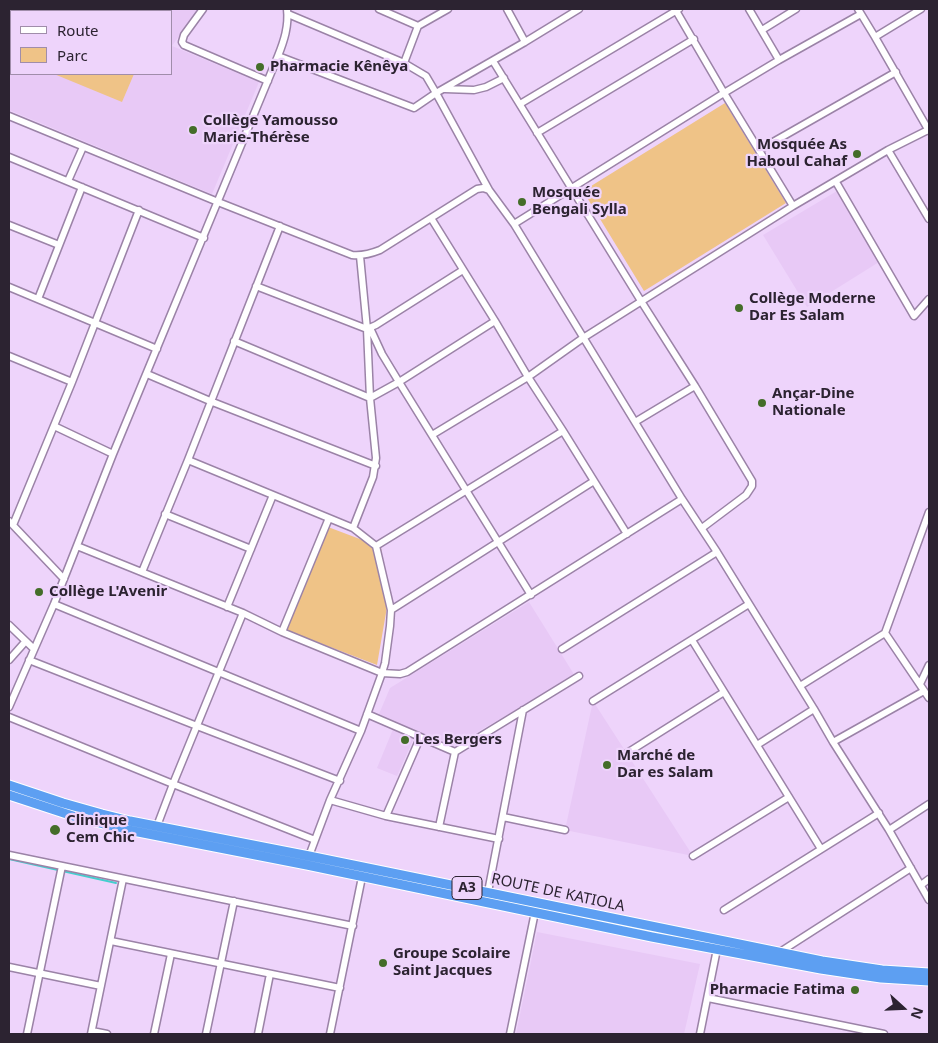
<!DOCTYPE html>
<html>
<head>
<meta charset="utf-8">
<style>
	body { margin:0 }
	#map { position:relative; width:938px; height:1043px; overflow:hidden; background:#eed4fb; font-family:"Noto Sans",sans-serif }
	canvas { display:block }
	.frame { position:absolute; inset:0; border:10px solid #2c2331; pointer-events:none }
	.legend { position:absolute; left:10px; top:10px; width:162px; height:65px; box-sizing:border-box; background:#eed4fb; border:1px solid #a08daa; margin:0; padding:6px 9px; list-style:none; font-size:15px; color:#2c2331 }
	.legend li { display:flex; align-items:center; gap:10px; height:25px }
	.legend b { width:25px; border:1px solid #a08daa }
	.north { position:absolute; left:878px; top:983px; width:50px; height:50px; -webkit-text-stroke:4px #eed4fb; paint-order:stroke; rotate:110deg; font-size:14px; font-weight:700; line-height:20px; text-align:center; color:#2c2331 }
	.north::after { content:''; display:block; margin:auto; width:18px; height:22px; background:#2c2331; clip-path:polygon(50% 0,100% 100%,50% 72%,0 100%) }
</style>
</head>
<body>
<div id="map">
<canvas width="938" height="1043"></canvas>
<div class="frame"></div>
<ul class="legend">
<li><b style="height:6px;background:#fff"></b>Route</li>
<li><b style="height:14px;background:#efc387"></b>Parc</li>
</ul>
<div class="north">N</div>
</div>
<script>
const context = document.querySelector('canvas').getContext('2d');
context.lineJoin = 'round';
function fillPath(path, color) {
  context.fillStyle = color;
  context.fill(path, 'evenodd');
}
function strokePath(path, color, width, dash) {
  context.strokeStyle = color;
  context.lineWidth = width;
  context.lineCap = dash ? 'butt' : 'round';
  context.setLineDash(dash || []);
  context.stroke(path);
}
function drawText(font, color, halo, rows, align = 'center') {
  context.font = font + ' "Noto Sans",sans-serif';
  context.lineWidth = 4.5;
  context.setLineDash([]);
  context.textBaseline = 'middle';
  context.strokeStyle = halo;
  context.fillStyle = color;
  for (const [text, x, y, turn = 0] of rows) {
    context.save();
    context.translate(x, y);
    context.rotate((+turn || 0) * Math.PI / 180);
    context.textAlign = isNaN(turn) ? turn : align;
    if (halo) context.strokeText(text, 0, 0);
    context.fillText(text, 0, 0);
    context.restore();
  }
}
const built = new Path2D(`
	M 24,9 L 198,9 L 172,46 L 259,82 L 212,194 L 9,110 L 9,46 L 11,40 L 11,74 L 171,74 L 171,11 L 23,11 Z
	M 837,191 L 879,262 L 807,307 L 763,235 Z
	M 529,602 L 575,676 L 453,746 L 417,731 L 397,776 L 377,768 L 396,722 L 379,714 L 390,688 Z
	M 593,701 L 693,856 L 565,830 Z
	M 537,932 L 700,964 L 684,1034 L 516,1034 Z`);
const green = new Path2D(`
	M 54,74 L 134,74 L 122,102 Z
	M 725,103 L 786,203 L 644,291 L 583,191 Z
	M 328,527 L 381,547 L 387,607 L 377,665 L 286,630 Z`);
const stream = new Path2D(`
	M 9,859 L 116,883`);
const minor = new Path2D(`
	M 203,9 L 184,35 L 182,42 L 184,45 L 268,81
	M 379,9 L 418,26
	M 507,9 L 525,42
	M 675,9 L 724,93 L 793,206
	M 749,9 L 779,60
	M 858,9 L 875,37 L 929,131
	M 288,14 L 404,63 L 426,76 L 436,93 L 489,190 L 514,224 L 682,499 L 717,552 L 814,709 L 833,742 L 889,830 L 929,900
	M 762,30 L 796,9
	M 875,37 L 921,9
	M 278,56 L 414,108 L 436,93 L 525,42 L 579,9
	M 493,61 L 641,301 L 695,386 L 752,481 L 752,486 L 746,495 L 702,528
	M 404,63 L 418,26 L 448,9
	M 445,89 L 474,90 L 486,87 L 504,78
	M 520,104 L 679,9
	M 9,116 L 218,202 L 352,255 C 362,256 370,254 380,250 L 477,189 L 483,188 L 489,190
	M 537,133 L 694,39
	M 759,150 L 896,72
	M 888,150 L 929,219
	M 9,157 L 204,238
	M 68,181 L 83,147
	M 836,182 L 914,316 L 929,299
	M 431,218 L 495,321 L 528,377 L 563,431 L 627,534
	M 514,224 L 724,93 L 779,60 L 861,14
	M 9,225 L 59,245
	M 256,286 L 367,329 L 376,325 L 463,270
	M 9,287 L 157,349
	M 38,299 L 82,187
	M 370,328 L 382,354 L 399,382 L 531,595
	M 234,341 L 370,398 L 399,382 L 495,321
	M 9,356 L 72,382
	M 147,374 L 210,401 L 376,466
	M 635,422 L 695,386
	M 54,426 L 113,454
	M 432,435 L 528,377 L 583,338 L 793,206 L 888,150 L 928,130
	M 188,460 L 353,528 L 376,546 L 391,610 L 390,626 L 385,663 L 382,673 L 361,731 L 330,800 L 309,856
	M 165,514 L 251,549
	M 9,521 L 64,579
	M 13,525 L 72,382 L 139,210
	M 353,528 L 373,477 L 376,458 L 370,398 L 367,329 L 360,256
	M 77,546 L 243,613 L 282,632 L 382,673 L 400,674 L 407,672 L 682,499
	M 376,546 L 563,431
	M 142,572 L 188,460 L 280,226
	M 54,604 L 361,731
	M 227,607 L 273,495
	M 391,610 L 594,481
	M 9,625 L 34,649
	M 282,632 L 329,518
	M 885,633 L 929,698
	M 692,640 L 821,849
	M 562,649 L 717,552
	M 9,660 L 25,642
	M 29,660 L 197,726 L 340,781
	M 920,684 L 929,665
	M 800,686 L 885,633 L 929,512
	M 593,701 L 749,604
	M 9,707 L 54,604 L 113,454 L 278,56 C 284,41 289,26 287,9
	M 367,714 L 455,752 L 579,676
	M 9,717 L 173,784 L 315,840
	M 833,742 L 924,691
	M 757,745 L 814,709
	M 627,753 L 724,692
	M 330,800 L 386,816 L 499,839
	M 386,816 L 420,738
	M 503,817 L 565,830
	M 157,826 L 173,784 L 243,613
	M 439,827 L 455,752
	M 889,830 L 929,804
	M 9,855 L 353,926
	M 693,856 L 789,797
	M 921,885 L 929,879
	M 488,892 L 523,710
	M 724,910 L 879,813
	M 111,941 L 340,988
	M 780,952 L 911,868
	M 9,967 L 101,986
	M 708,998 L 884,1034
	M 92,1031 L 107,1034
	M 27,1034 L 62,866
	M 91,1034 L 123,879
	M 154,1034 L 171,954
	M 206,1034 L 234,901
	M 258,1034 L 270,974
	M 330,1034 L 362,877
	M 510,1034 L 535,912
	M 700,1034 L 717,949`);
const highway = new Path2D(`
	M 9,785 L 63,803 L 102,814 L 130,821 L 309,856 L 822,961 L 882,970 L 929,973
	M 9,795 L 79,818 L 128,830 L 307,865 L 652,937 L 821,969 L 881,978 L 929,981`);
const markers = [
	[260,67,5,"#446d29"],
	[193,130,5,"#446d29"],
	[857,154,5,"#446d29"],
	[522,202,5,"#446d29"],
	[739,308,5,"#446d29"],
	[762,403,5,"#446d29"],
	[39,592,5,"#446d29"],
	[405,740,5,"#446d29"],
	[607,765,5,"#446d29"],
	[55,830,6,"#446d29"],
	[383,963,5,"#446d29"],
	[855,990,5,"#446d29"]
];
const shields = [
	[467,888,30]
];
const shieldNames = [
	["A3",467,888]
];
const poiNames = [
	["Pharmacie Kênêya",270,67],
	["Collège Yamousso",203,121],
	["Marie-Thérèse",203,138],
	["Mosquée As",847,145,"right"],
	["Haboul Cahaf",847,162,"right"],
	["Mosquée",532,193],
	["Bengali Sylla",532,210],
	["Collège Moderne",749,299],
	["Dar Es Salam",749,316],
	["Ançar-Dine",772,394],
	["Nationale",772,411],
	["Collège L'Avenir",49,592],
	["Les Bergers",415,740],
	["Marché de",617,756],
	["Dar es Salam",617,773],
	["Clinique",66,821],
	["Cem Chic",66,838],
	["Groupe Scolaire",393,954],
	["Saint Jacques",393,971],
	["Pharmacie Fatima",845,990,"right"]
];
const streetNames = [
	["ROUTE DE KATIOLA",558,893,12]
];
fillPath(built, '#e8c9f6');
fillPath(green, '#efc387');
strokePath(stream, '#43cfce', 2);
strokePath(minor, '#9b83a7', 9);
strokePath(highway, '#fff', 11);
strokePath(minor, '#fff', 6);
strokePath(highway, '#5d9ff2', 9);
for (const [x, y, r, color] of markers) {
  const dot = new Path2D();
  dot.arc(x, y, r, 0, 2 * Math.PI);
  context.fillStyle = color;
  context.fill(dot);
  strokePath(dot, '#eed4fb', 2);
}
for (const [x, y, w] of shields) {
  const box = new Path2D();
  box.roundRect(x - w / 2, y - 11.5, w, 23, 4);
  context.fillStyle = '#eed4fb';
  context.fill(box);
  strokePath(box, '#2c2331', 1);
}
drawText('bold 14px', '#2c2331', null, shieldNames);
drawText('bold 15px', '#2c2331', '#eed4fb', poiNames, 'left');
drawText('15px', '#2c2331', '#eed4fb', streetNames);
</script>
</body>
</html>
